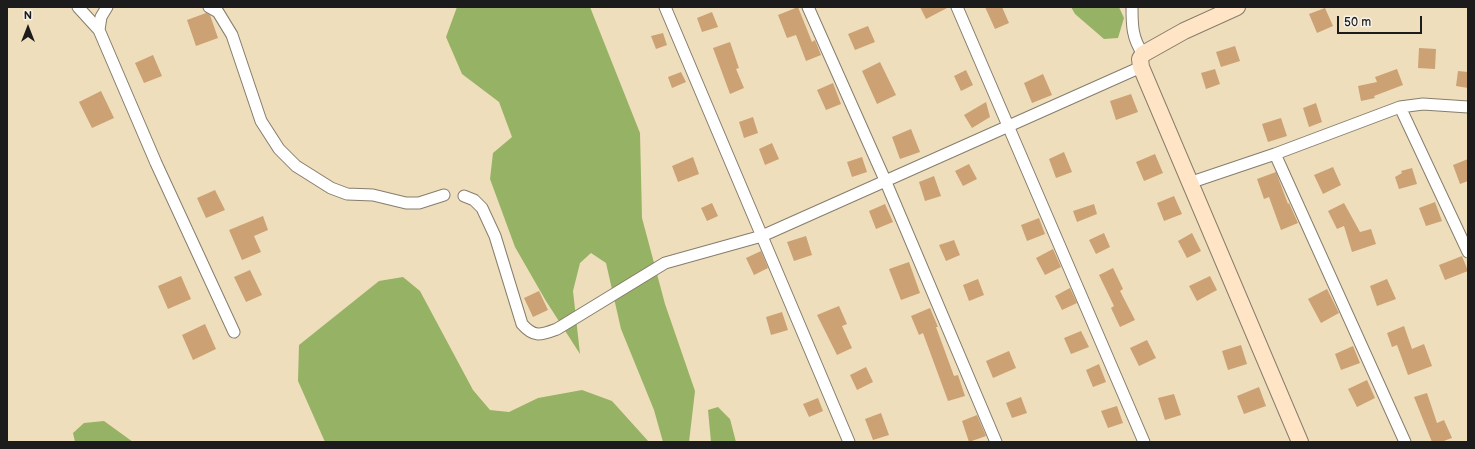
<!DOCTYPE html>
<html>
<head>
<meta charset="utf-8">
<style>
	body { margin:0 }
	#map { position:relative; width:1475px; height:449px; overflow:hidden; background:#efdebc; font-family:"Balsamiq Sans",sans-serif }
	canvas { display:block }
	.frame { position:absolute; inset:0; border:8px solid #1c1c1c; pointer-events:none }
	.north { position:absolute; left:8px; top:8px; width:40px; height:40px; -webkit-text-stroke:3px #f7f3e8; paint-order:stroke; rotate:0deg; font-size:11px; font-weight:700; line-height:16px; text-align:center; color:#1c1c1c }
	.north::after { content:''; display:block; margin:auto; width:14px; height:18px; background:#1c1c1c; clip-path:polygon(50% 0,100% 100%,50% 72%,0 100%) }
	.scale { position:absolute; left:1337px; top:16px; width:85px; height:18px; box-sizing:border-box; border:2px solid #1c1c1c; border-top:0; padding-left:5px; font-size:12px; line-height:14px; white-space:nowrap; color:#1c1c1c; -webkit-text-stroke:3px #f7f3e8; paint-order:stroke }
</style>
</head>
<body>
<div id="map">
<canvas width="1475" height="449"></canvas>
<div class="frame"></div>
<div class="north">N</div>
<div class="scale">50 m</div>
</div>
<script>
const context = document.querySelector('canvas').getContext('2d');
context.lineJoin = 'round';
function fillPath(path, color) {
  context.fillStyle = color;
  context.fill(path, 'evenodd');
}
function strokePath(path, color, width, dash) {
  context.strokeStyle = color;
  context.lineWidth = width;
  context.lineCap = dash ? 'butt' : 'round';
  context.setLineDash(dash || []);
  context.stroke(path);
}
const forest = new Path2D(`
	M 457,7 L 590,7 L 640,133 L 642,218 L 665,304 L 695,391 L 689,442 L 663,442 L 654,410 L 621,329 L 606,263 L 591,253 L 580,263 L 573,291 L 580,354 L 546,301 L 515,247 L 490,179 L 493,153 L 512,137 L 499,102 L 462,74 L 446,37 Z
	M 1071,7 L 1119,7 L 1124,18 L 1118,38 L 1104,39 L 1075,14 Z
	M 403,277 L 420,291 L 473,390 L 490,410 L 509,412 L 538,398 L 582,390 L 612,401 L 649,442 L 325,442 L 298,381 L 299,345 L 379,281 Z
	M 718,407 L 730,419 L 736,442 L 711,442 L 708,410 Z
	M 104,421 L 133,442 L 75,442 L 73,433 L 84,423 Z`);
const building = new Path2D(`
	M 798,7 L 812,42 L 815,40 L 821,55 L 806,61 L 796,35 L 787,38 L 778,15 Z
	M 920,7 L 949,7 L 926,19 Z
	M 985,7 L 1002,7 L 1009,23 L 995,29 Z
	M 1325,8 L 1333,26 L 1317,33 L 1309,14 Z
	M 712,12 L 718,27 L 702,32 L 697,18 Z
	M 206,13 L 210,15 L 218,38 L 196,46 L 187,20 Z
	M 868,26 L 875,42 L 855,50 L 848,34 Z
	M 663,33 L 667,45 L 656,49 L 651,36 Z
	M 730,42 L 739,68 L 736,69 L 744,88 L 730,94 L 713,48 Z
	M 1235,46 L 1240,61 L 1221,67 L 1216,52 Z
	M 1419,48 L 1436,49 L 1435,69 L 1418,68 Z
	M 153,55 L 162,76 L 144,83 L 135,63 Z
	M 880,62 L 896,95 L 877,104 L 862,71 Z
	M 1215,69 L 1220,84 L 1206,89 L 1201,73 Z
	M 1397,69 L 1403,85 L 1374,96 L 1375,98 L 1361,101 L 1358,86 L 1377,82 L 1375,77 Z
	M 966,70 L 973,85 L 961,91 L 954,76 Z
	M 1458,71 L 1468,72 L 1468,88 L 1456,86 Z
	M 681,72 L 686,82 L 672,88 L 668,77 Z
	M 1043,74 L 1052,95 L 1032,103 L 1024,83 Z
	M 833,83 L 841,104 L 826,110 L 817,90 Z
	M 101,91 L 114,118 L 92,128 L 79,102 Z
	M 1131,94 L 1138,112 L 1116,120 L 1110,101 Z
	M 986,102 L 990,117 L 972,128 L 964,115 Z
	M 1316,103 L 1322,122 L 1309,127 L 1303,108 Z
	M 753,117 L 758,133 L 744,138 L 739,122 Z
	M 1281,118 L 1287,136 L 1268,142 L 1262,124 Z
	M 911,129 L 920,152 L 900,159 L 892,137 Z
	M 772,143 L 779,159 L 765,165 L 759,149 Z
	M 1064,152 L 1072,172 L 1056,178 L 1049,159 Z
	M 1155,154 L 1163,173 L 1144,181 L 1136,162 Z
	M 693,157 L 699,174 L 678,182 L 672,166 Z
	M 862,157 L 867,172 L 852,177 L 847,162 Z
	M 1468,159 L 1468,181 L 1460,184 L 1453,165 Z
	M 969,164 L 977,179 L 963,186 L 955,171 Z
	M 1333,167 L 1341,185 L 1323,194 L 1314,175 Z
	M 1412,168 L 1417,184 L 1399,189 L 1395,177 L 1402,173 L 1401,171 Z
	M 1276,172 L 1288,204 L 1289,203 L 1298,223 L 1281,230 L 1269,197 L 1264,199 L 1257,179 Z
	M 934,176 L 941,196 L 925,201 L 919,182 Z
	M 215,190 L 225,210 L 206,218 L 197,198 Z
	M 1174,196 L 1182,214 L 1164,221 L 1157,203 Z
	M 1435,202 L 1442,221 L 1426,226 L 1419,208 Z
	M 712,203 L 718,216 L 707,221 L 701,208 Z
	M 1344,203 L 1360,232 L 1371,229 L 1376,244 L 1352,252 L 1344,226 L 1337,229 L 1328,211 Z
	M 885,204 L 893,222 L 876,229 L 869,211 Z
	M 1094,204 L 1097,214 L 1077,222 L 1073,211 Z
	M 263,216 L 268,230 L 254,236 L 261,252 L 242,260 L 229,230 Z
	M 1039,218 L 1045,234 L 1027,241 L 1021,225 Z
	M 1104,233 L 1110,247 L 1096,254 L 1089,240 Z
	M 1192,233 L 1201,251 L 1187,258 L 1178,241 Z
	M 806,236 L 812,255 L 794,261 L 787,242 Z
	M 954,240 L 960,255 L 946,261 L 939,245 Z
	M 1053,249 L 1061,267 L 1045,275 L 1036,258 Z
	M 761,251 L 768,268 L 754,275 L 746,258 Z
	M 1462,256 L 1468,271 L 1445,280 L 1439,265 Z
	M 909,262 L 920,293 L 901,300 L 889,269 Z
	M 1113,268 L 1123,289 L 1120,291 L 1135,320 L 1120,327 L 1111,308 L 1114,306 L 1099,275 Z
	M 250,270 L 262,295 L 246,302 L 234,277 Z
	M 181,276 L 191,299 L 168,309 L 158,286 Z
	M 1210,276 L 1217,290 L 1197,301 L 1189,286 Z
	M 978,279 L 984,295 L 969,301 L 963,285 Z
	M 1387,279 L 1396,299 L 1377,306 L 1370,286 Z
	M 1070,288 L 1077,303 L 1062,310 L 1055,296 Z
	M 1327,289 L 1339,313 L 1321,323 L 1308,299 Z
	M 539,291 L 548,310 L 533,317 L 524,298 Z
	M 839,306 L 847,324 L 842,326 L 852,348 L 837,355 L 817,315 Z
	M 930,308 L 938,327 L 936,327 L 954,376 L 958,375 L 965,396 L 948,401 L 923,333 L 919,335 L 911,316 Z
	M 782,312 L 788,330 L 771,335 L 766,317 Z
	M 205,324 L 216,349 L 193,360 L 182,335 Z
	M 1404,326 L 1412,349 L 1424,344 L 1432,366 L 1408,375 L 1397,345 L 1392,347 L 1387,333 Z
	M 1081,331 L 1089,347 L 1071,354 L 1064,338 Z
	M 1147,340 L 1156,358 L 1139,366 L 1130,348 Z
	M 1241,345 L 1247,364 L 1228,370 L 1222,351 Z
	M 1353,346 L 1360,363 L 1341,370 L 1335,354 Z
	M 1009,351 L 1016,368 L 993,378 L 986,361 Z
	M 1099,364 L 1106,382 L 1093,387 L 1086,370 Z
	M 866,367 L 873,382 L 857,390 L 850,375 Z
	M 1367,380 L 1375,398 L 1357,407 L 1348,389 Z
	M 1259,387 L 1266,406 L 1244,414 L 1237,396 Z
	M 1427,393 L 1437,423 L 1444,420 L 1452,438 L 1441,442 L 1432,442 L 1414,397 Z
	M 1174,394 L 1181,415 L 1165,420 L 1158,398 Z
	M 1021,397 L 1027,413 L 1012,418 L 1006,403 Z
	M 818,398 L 823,411 L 809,417 L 803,404 Z
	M 1117,406 L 1123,423 L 1108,428 L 1101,411 Z
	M 881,413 L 889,435 L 873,440 L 865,419 Z
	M 977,415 L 986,436 L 969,442 L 962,421 Z`);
const street = new Path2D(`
	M 78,7 L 99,30 L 156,163 L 234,332
	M 209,7 L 218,12 L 232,35 L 261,121 L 279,149 L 296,166 L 331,188 L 347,194 L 373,195 L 406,203 L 419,203 L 444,195
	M 665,7 L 849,442
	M 808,7 L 885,180 L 996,442
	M 957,7 L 1144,442
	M 1132,7 C 1132,25 1132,38 1143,54
	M 99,30 L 101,17 L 107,7
	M 1400,107 L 1468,252
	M 1275,154 L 1405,442
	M 1189,183 L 1275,154 L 1400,107 L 1423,104 L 1468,107
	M 464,196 L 474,200 L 482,208 L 495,236 L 522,324 C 534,338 541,335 557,329 L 665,263 L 762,236 L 1141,67`);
const secondary = new Path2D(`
	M 1237,7 L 1184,31 L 1143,54 L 1140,59 L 1141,67 L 1300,442`);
fillPath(forest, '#96b264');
fillPath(building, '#cca174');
strokePath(street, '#867d6c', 13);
strokePath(secondary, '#867d6c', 18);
strokePath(street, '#fff', 11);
strokePath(secondary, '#ffe4c6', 16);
</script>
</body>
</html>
